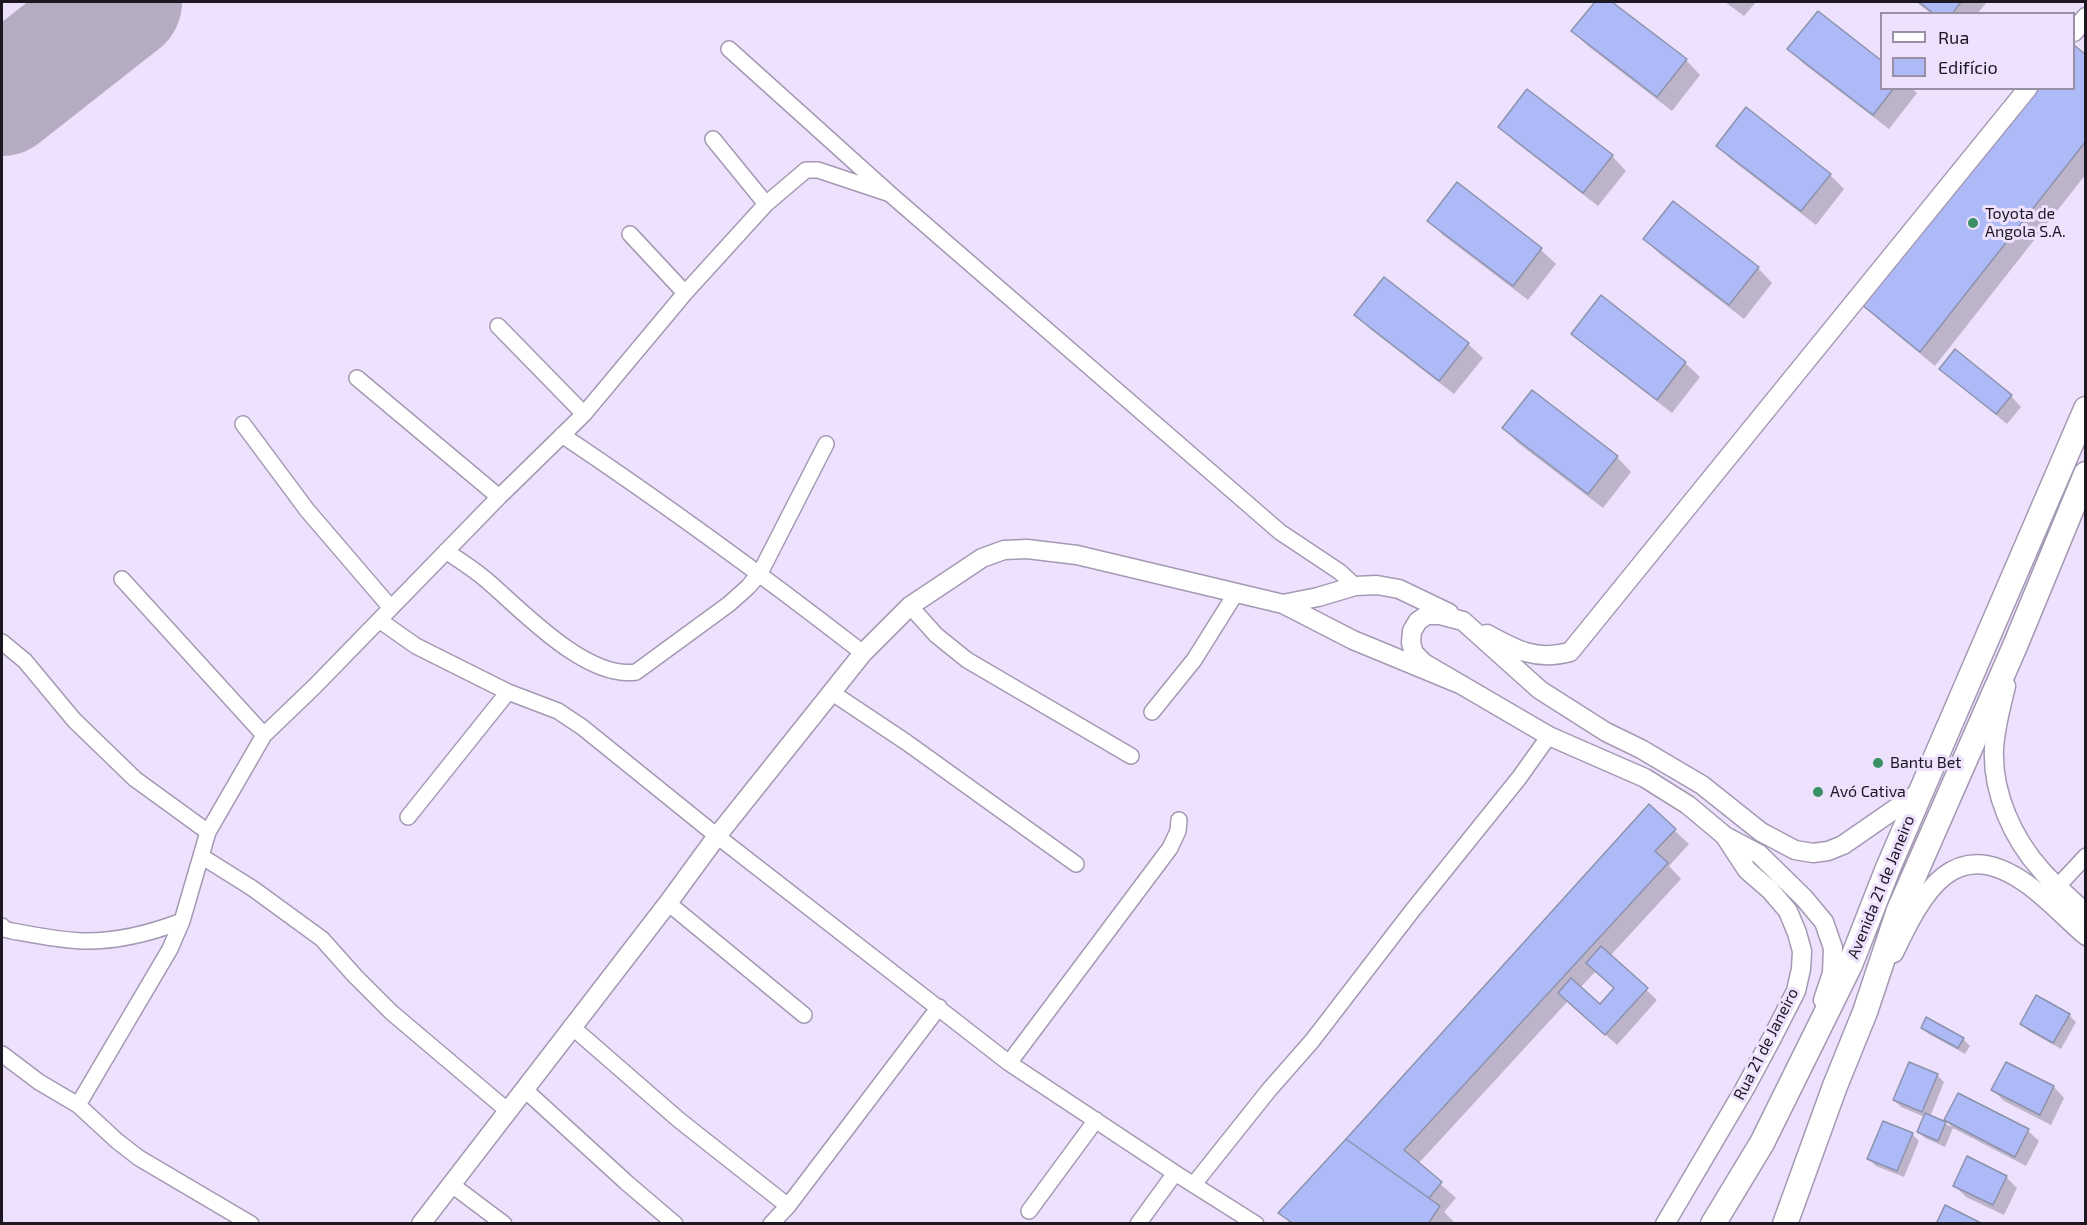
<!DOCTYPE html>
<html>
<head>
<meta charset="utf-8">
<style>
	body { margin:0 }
	#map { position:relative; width:2087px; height:1225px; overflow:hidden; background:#ede1fd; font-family:"Exo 2",sans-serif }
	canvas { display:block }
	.frame { position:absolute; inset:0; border:3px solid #1c1721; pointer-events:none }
	.legend { position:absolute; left:1880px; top:12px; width:195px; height:78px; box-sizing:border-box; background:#ede1fd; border:2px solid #9990a5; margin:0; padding:8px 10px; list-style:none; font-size:18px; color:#1c1721 }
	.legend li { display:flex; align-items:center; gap:12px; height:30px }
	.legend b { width:30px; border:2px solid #9990a5 }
</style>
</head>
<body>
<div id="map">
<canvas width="2087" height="1225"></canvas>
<div class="frame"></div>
<ul class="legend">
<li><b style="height:8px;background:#fff"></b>Rua</li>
<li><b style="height:16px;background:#adbaf7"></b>Edifício</li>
</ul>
</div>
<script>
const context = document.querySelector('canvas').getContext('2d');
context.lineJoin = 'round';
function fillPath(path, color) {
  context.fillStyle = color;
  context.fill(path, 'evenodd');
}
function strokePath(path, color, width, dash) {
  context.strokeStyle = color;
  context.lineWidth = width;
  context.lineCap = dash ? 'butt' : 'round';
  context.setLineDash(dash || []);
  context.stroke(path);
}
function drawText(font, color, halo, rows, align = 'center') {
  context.font = font + ' "Exo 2",sans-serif';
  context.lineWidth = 6;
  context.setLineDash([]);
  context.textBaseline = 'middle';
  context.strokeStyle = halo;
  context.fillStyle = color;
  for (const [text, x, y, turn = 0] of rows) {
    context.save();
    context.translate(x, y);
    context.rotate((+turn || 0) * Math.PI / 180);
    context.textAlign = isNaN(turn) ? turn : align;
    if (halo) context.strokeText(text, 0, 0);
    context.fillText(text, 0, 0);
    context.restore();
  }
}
const shadow = new Path2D(`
	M 1597,2 L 1610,2 L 1686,60 L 1700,75 L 1672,111 L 1588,46 L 1573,31 Z
	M 1725,2 L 1756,2 L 1744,16 Z
	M 1916,2 L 1987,2 L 1977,14 L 1932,14 Z
	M 2074,47 L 2086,57 L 2086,174 L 1935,366 L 1878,319 L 1863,304 L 2074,88 Z
	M 1789,49 L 1882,88 L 1912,88 L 1917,93 L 1889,129 L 1804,64 Z
	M 1500,127 L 1612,156 L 1626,171 L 1598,206 L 1514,141 Z
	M 1718,146 L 1830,175 L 1844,189 L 1816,225 L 1732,160 Z
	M 1457,185 L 1541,250 L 1556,264 L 1528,300 L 1443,235 L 1429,221 Z
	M 1645,239 L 1758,268 L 1772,283 L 1744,319 L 1660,254 Z
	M 1356,315 L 1468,344 L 1483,358 L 1454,394 L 1370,329 Z
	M 1573,334 L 1685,363 L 1700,377 L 1672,413 L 1588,348 Z
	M 1941,369 L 2011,396 L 2021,407 L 2007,424 Z
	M 1504,428 L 1617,457 L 1631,472 L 1603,508 L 1518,443 Z
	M 1649,807 L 1689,844 L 1669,866 L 1681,879 L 1610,956 L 1657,1000 L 1617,1045 L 1568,1001 L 1418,1164 L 1456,1198 L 1444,1212 L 1454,1222 L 1453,1224 L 1291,1224 L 1280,1213 ZM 1596,971 L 1616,988 L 1600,1006 L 1580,988 Z
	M 2069,1015 L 2076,1022 L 2061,1049 L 2029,1031 L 2022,1024 Z
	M 1922,1027 L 1963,1039 L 1970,1046 L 1965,1054 L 1929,1034 Z
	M 2006,1064 L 2054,1087 L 2064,1098 L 2051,1125 L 2004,1101 L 1993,1090 Z
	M 1937,1075 L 1944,1082 L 1930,1117 L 1952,1127 L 1945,1120 L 1958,1095 L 2028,1131 L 2039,1141 L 2026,1166 L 1953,1128 L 1945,1147 L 1925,1138 L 1918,1131 L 1925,1117 L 1901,1107 L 1894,1100 Z
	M 1912,1134 L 1919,1141 L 1904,1177 L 1876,1166 L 1869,1159 Z
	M 2006,1177 L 2017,1188 L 2004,1215 L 1966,1197 L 1955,1186 Z`);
const runway = new Path2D(`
	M 2,97 L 123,2`);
const building = new Path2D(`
	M 1595,2 L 1612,2 L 1687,59 L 1657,97 L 1571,31 Z
	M 1919,2 L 1961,2 L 1952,14 L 1934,14 Z
	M 1818,11 L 1882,61 L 1882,88 L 1894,88 L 1873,115 L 1787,49 Z
	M 2074,45 L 2086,55 L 2086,141 L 1920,352 L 1861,304 L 2030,88 L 2074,88 Z
	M 1527,89 L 1613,155 L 1583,193 L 1498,127 Z
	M 1746,107 L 1831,174 L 1801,211 L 1716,146 Z
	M 1457,182 L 1542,248 L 1513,286 L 1427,221 Z
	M 1673,201 L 1759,267 L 1729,305 L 1643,239 Z
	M 1384,277 L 1469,343 L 1439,381 L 1354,315 Z
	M 1601,295 L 1686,362 L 1657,400 L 1571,334 Z
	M 1955,349 L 2012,395 L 1996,414 L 1939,369 Z
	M 1532,390 L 1618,456 L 1588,494 L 1502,428 Z
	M 1649,804 L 1676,829 L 1655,851 L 1668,863 L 1404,1150 L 1442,1182 L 1429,1198 L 1346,1139 Z
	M 1601,946 L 1648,988 L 1605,1035 L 1558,993 L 1571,978 L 1600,1004 L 1614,988 L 1586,963 Z
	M 2036,995 L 2070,1014 L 2053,1043 L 2020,1024 Z
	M 1926,1017 L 1964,1038 L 1958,1048 L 1921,1028 Z
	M 1909,1062 L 1938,1074 L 1922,1112 L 1893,1100 Z
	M 2006,1062 L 2054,1086 L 2040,1115 L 1991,1090 Z
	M 1958,1093 L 2029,1129 L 2015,1157 L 1944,1120 Z
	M 1925,1113 L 1946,1122 L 1938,1141 L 1917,1132 Z
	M 1883,1121 L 1913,1133 L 1897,1171 L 1867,1159 Z
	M 1346,1139 L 1440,1206 L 1428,1224 L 1294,1224 L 1278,1213 Z
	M 1967,1156 L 2007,1176 L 1993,1205 L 1953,1186 Z
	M 1945,1205 L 1983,1224 L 1936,1224 Z`);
const minor = new Path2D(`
	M 729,49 L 890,194 L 1280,532 L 1340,572 L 1355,586
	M 713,139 L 766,204
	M 630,234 L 685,293
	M 498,326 L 584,414
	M 357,378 L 499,497
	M 243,424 L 307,510 L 391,608
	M 562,435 C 665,504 765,577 863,653
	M 446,551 C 459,560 472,568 484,578 C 520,608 585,680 636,672 L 729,604 L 748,587 L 760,573 L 826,444
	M 122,579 L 264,735
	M 910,606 L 936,635 L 967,660 L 1131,756
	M 379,620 L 416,646 L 508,692 L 558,711 L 582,727 L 717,836 L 1009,1063 L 1175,1173 L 1256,1224
	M 2,642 L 25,661 L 74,720 L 135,779 L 208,832
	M 831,692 L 906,742 L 1076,864
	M 1152,712 L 1194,660 L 1236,593
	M 408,817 L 508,692
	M 201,856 L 252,888 L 322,939 L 355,976 L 391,1012 L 508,1111
	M 2058,886 L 2086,856
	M 668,903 L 804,1015
	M 2,926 L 4,929 L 12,931 C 34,935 58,940 81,941 C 115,942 151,933 182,921
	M 571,1026 L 679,1120 L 788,1206
	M 2,1054 L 39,1082 L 78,1105 L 117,1141 L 139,1158 L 251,1224
	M 1009,1063 L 1170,848 L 1178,831 L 1179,820
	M 524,1089 L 627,1183 L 675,1224
	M 78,1105 L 170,949 L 182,921 L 208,832 L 264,735 L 315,686 L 499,497 L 584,414 L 685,293 L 766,204 L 806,170 L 818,170 L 890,194
	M 1194,1184 L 1269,1090 L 1312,1041 L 1412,911 L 1519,778 L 1549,736
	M 452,1185 L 504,1224
	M 1029,1211 L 1096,1120
	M 771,1224 L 788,1206 L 939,1007
	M 1138,1224 L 1175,1173`);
const tertiary = new Path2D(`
	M 2074,32 L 2086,17
	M 1283,604 L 1318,597 L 1355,586 L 1377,585 L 1399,589 L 1449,613
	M 1487,634 C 1516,650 1536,661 1570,652 L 2028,88
	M 2006,686 C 2001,707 1995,728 1994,749 C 1992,793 2013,839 2042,871 C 2055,886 2071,899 2086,913
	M 1894,953 C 1923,892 1954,832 2027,884 C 2048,899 2066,919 2086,936
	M 1823,1000 L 1832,973 L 1833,948 L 1824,922 L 1804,898 L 1759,854 L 1725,836 L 1688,805 L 1645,778 L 1549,736 L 1424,663 L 1414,653 L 1411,643 L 1412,631 L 1418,621 L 1427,615 L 1440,615 L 1463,621 L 1540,690 L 1606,732 L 1641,749 L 1702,785 L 1761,832 L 1795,850 L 1813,853 L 1828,851 L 1843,845 L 1921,791
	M 421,1224 L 668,903 L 717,836 L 863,653 L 910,606 L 982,558 L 1004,550 L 1027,549 L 1077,555 L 1283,604 L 1353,640 L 1462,685
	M 1665,1224 L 1744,1090 L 1772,1038 L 1796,991 L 1801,969 L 1802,951 L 1797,933 L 1788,911 L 1770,890 L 1747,870 L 1726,838`);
const primary = new Path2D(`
	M 1713,1224 L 1762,1143 L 1850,965 L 1888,868 L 2086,409
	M 1785,1224 L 1835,1086 L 1865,1012 L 1899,910 L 2015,646 L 2086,474`);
const markers = [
	[1973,223,6,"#399064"],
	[1878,763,6,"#399064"],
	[1818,792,6,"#399064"]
];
const poiNames = [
	["Toyota de",1985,214],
	["Angola S.A.",1985,232],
	["Bantu Bet",1890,763],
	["Avó Cativa",1830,792]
];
const streetNames = [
	["Avenida 21 de Janeiro",1881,887,-68],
	["Rua 21 de Janeiro",1766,1044,-63]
];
fillPath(shadow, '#0003');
strokePath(runway, '#b6acc2', 118);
fillPath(building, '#adbaf7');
strokePath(building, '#8c92ac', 1.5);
strokePath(minor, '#a499b3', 18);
strokePath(tertiary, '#a499b3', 21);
strokePath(primary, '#a499b3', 27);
strokePath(minor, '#fff', 15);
strokePath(tertiary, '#fff', 18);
strokePath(primary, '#fff', 24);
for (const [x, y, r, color] of markers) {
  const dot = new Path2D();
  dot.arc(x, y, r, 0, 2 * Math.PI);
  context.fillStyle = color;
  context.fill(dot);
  strokePath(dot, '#ede1fd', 2);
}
drawText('16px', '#1c1721', '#ede1fd', poiNames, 'left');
drawText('16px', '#1c1721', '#ede1fd', streetNames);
</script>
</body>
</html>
